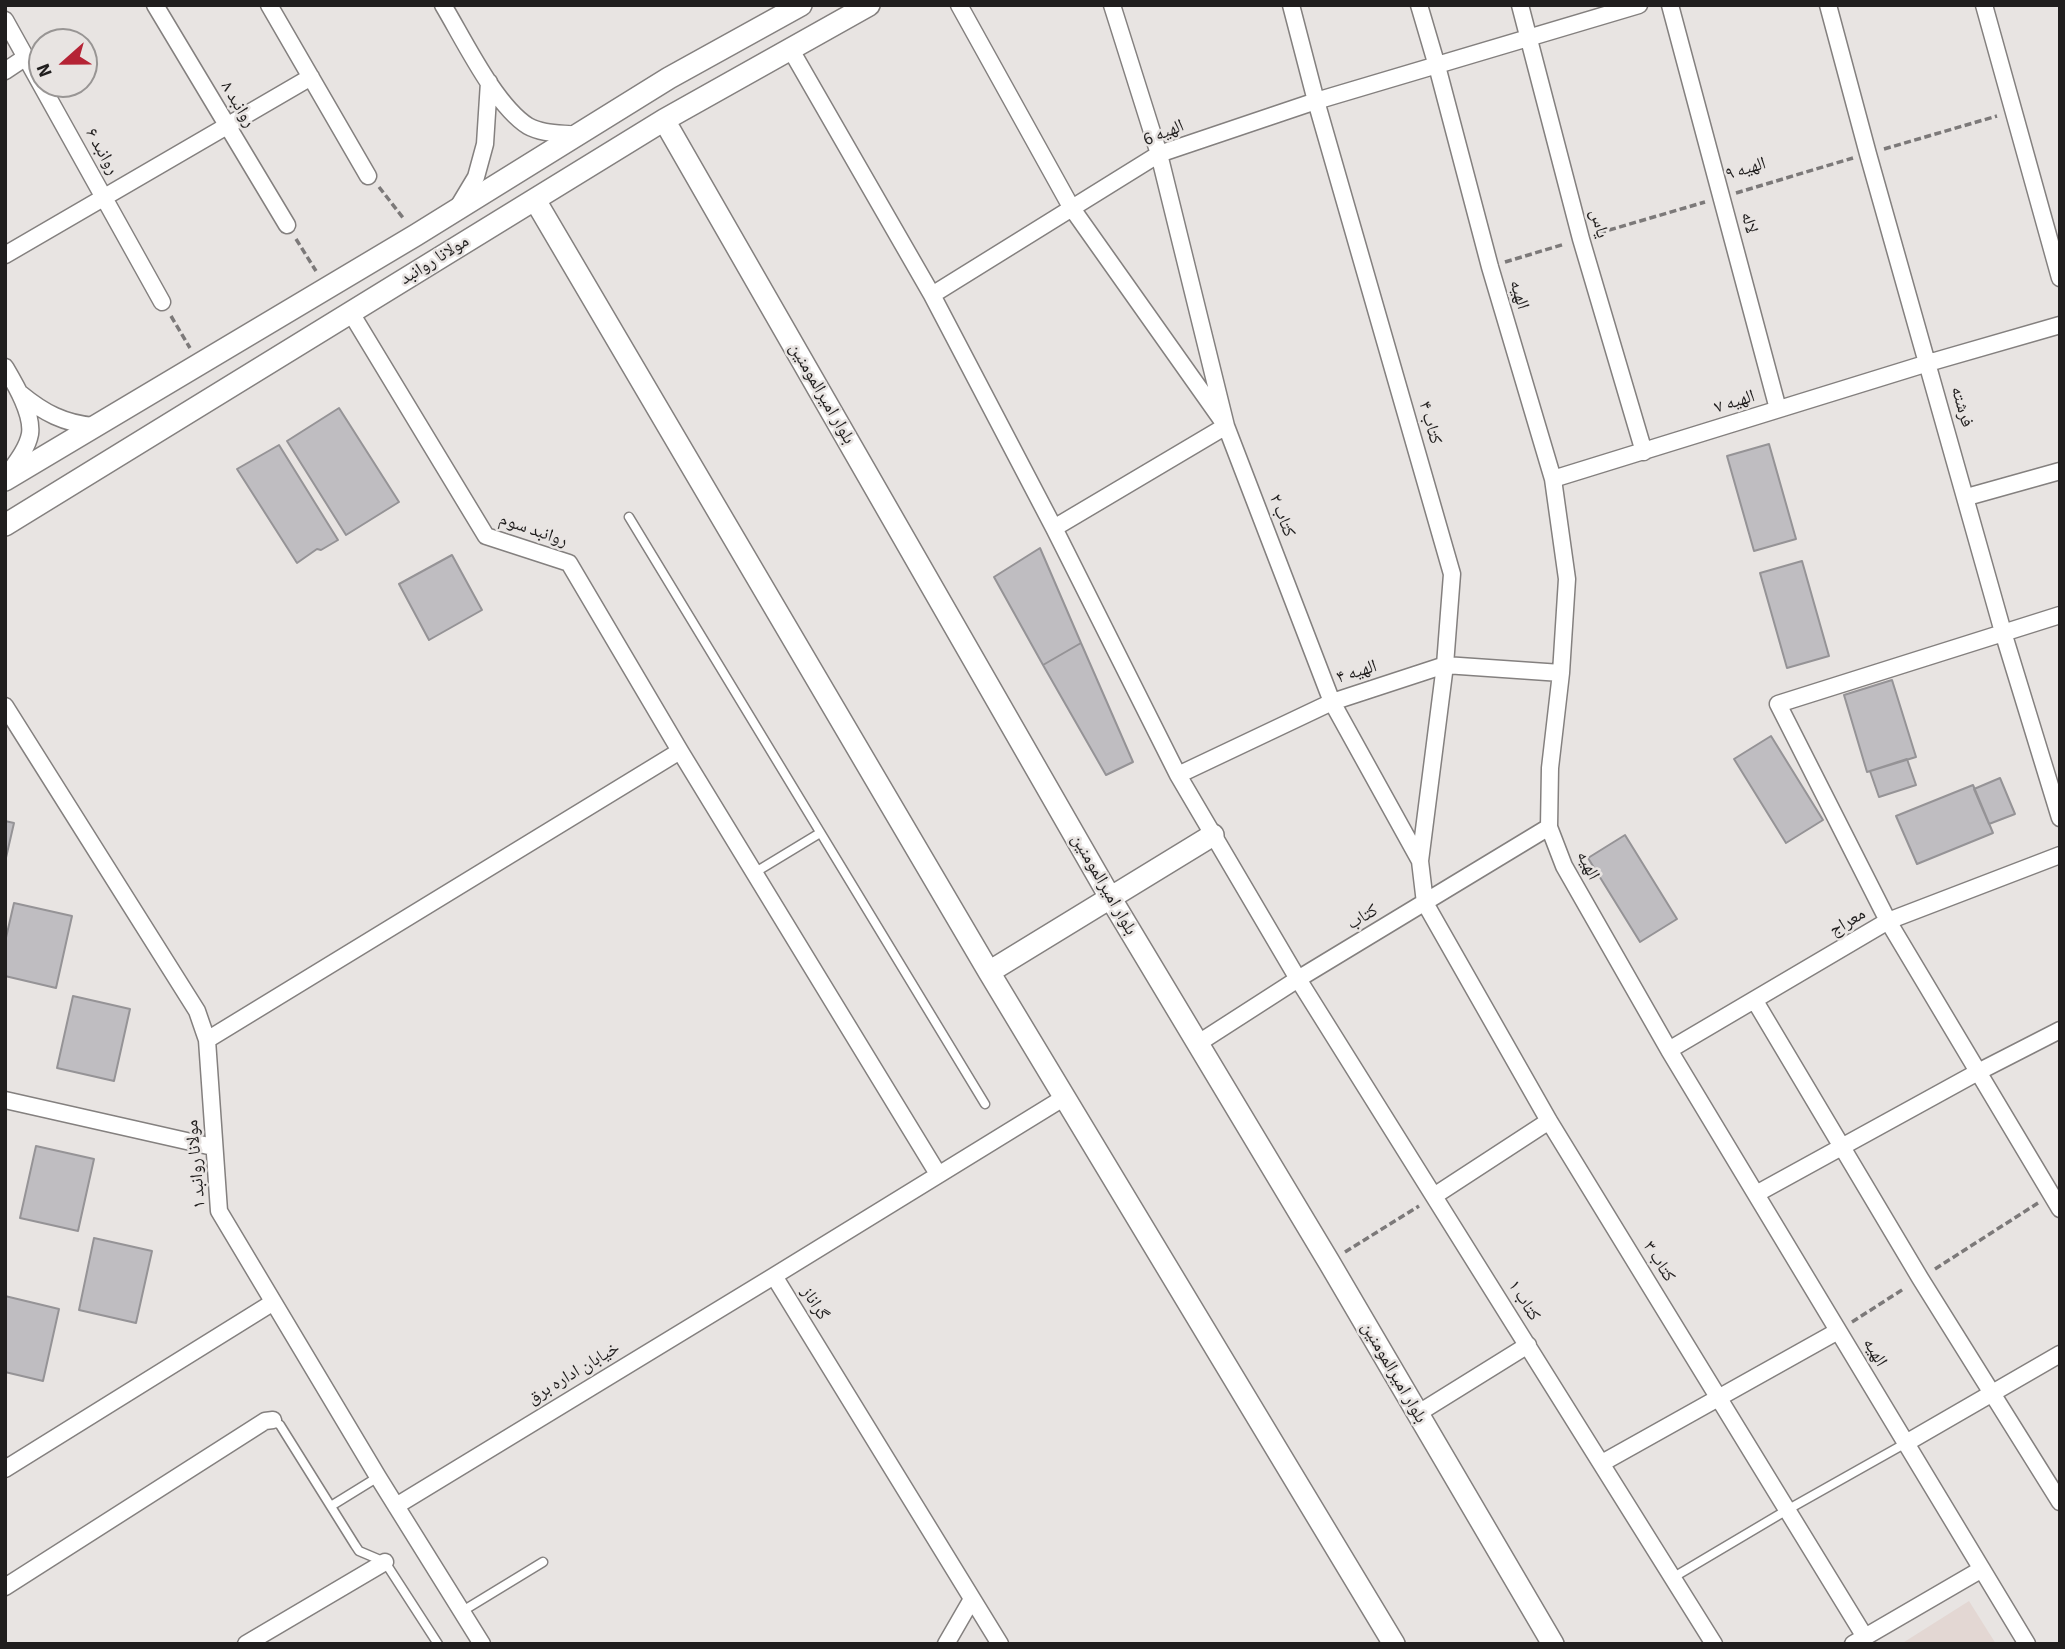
<!DOCTYPE html>
<html>
<head>
<meta charset="utf-8">
<style>
	body { margin:0 }
	#map { position:relative; width:2065px; height:1649px; overflow:hidden; background:#e8e4e2; font-family:"Source Sans 3",sans-serif }
	canvas { display:block }
	.frame { position:absolute; inset:0; border:7px solid #201e1e; pointer-events:none }
	.north { position:absolute; left:28px; top:28px; width:70px; height:70px; box-sizing:border-box; background:#e8e4e2; border:2px solid #989594; border-radius:50%; rotate:249deg; font-size:19px; font-weight:700; line-height:28px; text-align:center; color:#201e1e }
	.north::after { content:''; display:block; margin:auto; width:24px; height:32px; background:#b52335; clip-path:polygon(50% 0,100% 100%,50% 72%,0 100%) }
</style>
</head>
<body>
<div id="map">
<canvas width="2065" height="1649"></canvas>
<div class="frame"></div>
<div class="north">N</div>
</div>
<script>
const context = document.querySelector('canvas').getContext('2d');
context.lineJoin = 'round';
function fillPath(path, color) {
  context.fillStyle = color;
  context.fill(path, 'evenodd');
}
function strokePath(path, color, width, dash) {
  context.strokeStyle = color;
  context.lineWidth = width;
  context.lineCap = dash ? 'butt' : 'round';
  context.setLineDash(dash || []);
  context.stroke(path);
}
function drawText(font, color, halo, rows, align = 'center') {
  context.font = font + ' "Source Sans 3","Noto Naskh Arabic",sans-serif';
  context.lineWidth = 5;
  context.setLineDash([]);
  context.textBaseline = 'middle';
  context.strokeStyle = halo;
  context.fillStyle = color;
  for (const [text, x, y, turn = 0] of rows) {
    context.save();
    context.translate(x, y);
    context.rotate((+turn || 0) * Math.PI / 180);
    context.textAlign = isNaN(turn) ? turn : align;
    if (halo) context.strokeText(text, 0, 0);
    context.fillText(text, 0, 0);
    context.restore();
  }
}
const built = new Path2D(`
	M 1969,1601 L 1996,1644 L 1901,1644 Z`);
const building = new Path2D(`
	M 339,408 L 399,502 L 346,535 L 287,441 Z
	M 1769,444 L 1796,539 L 1754,551 L 1727,456 Z
	M 279,445 L 338,540 L 321,550 L 317,549 L 297,563 L 237,469 Z
	M 1040,548 L 1081,643 L 1043,665 L 994,577 Z
	M 452,555 L 482,610 L 429,640 L 399,584 Z
	M 1802,561 L 1829,656 L 1787,668 L 1760,573 Z
	M 1081,643 L 1133,762 L 1106,775 L 1043,665 Z
	M 1892,680 L 1916,757 L 1867,772 L 1844,695 Z
	M 1771,736 L 1823,820 L 1786,843 L 1734,759 Z
	M 1907,759 L 1916,785 L 1879,797 L 1870,771 Z
	M 2000,778 L 2015,814 L 1989,824 L 1974,789 Z
	M 1973,785 L 1993,833 L 1917,864 L 1896,816 Z
	M 5,821 L 14,823 L 5,862 Z
	M 1625,835 L 1677,919 L 1640,942 L 1588,858 Z
	M 14,903 L 72,916 L 56,988 L 5,976 L 5,942 Z
	M 73,996 L 130,1009 L 114,1081 L 57,1068 Z
	M 36,1146 L 94,1159 L 78,1231 L 20,1218 Z
	M 94,1238 L 152,1251 L 136,1323 L 79,1310 Z
	M 5,1296 L 59,1309 L 43,1381 L 5,1372 Z`);
const path = new Path2D(`
	M 1884,149 L 1997,116
	M 379,187 L 404,219
	M 1736,193 L 1853,158
	M 1599,233 L 1705,202
	M 296,239 L 316,271
	M 1505,262 L 1565,244
	M 171,316 L 190,348
	M 1345,1252 L 1419,1206
	M 1935,1269 L 2038,1203
	M 1852,1322 L 1905,1288`);
const service = new Path2D(`
	M 629,517 L 985,1104
	M 754,873 L 820,833
	M 273,1420 L 280,1425 L 355,1545 L 359,1551 L 385,1562 L 438,1644
	M 331,1506 L 378,1477
	M 1674,1577 L 1787,1510 L 1906,1443
	M 461,1612 L 543,1562`);
const minor = new Path2D(`
	M 155,5 L 287,225
	M 269,5 L 368,176
	M 443,5 C 464,40 495,105 528,126 C 542,134 561,133 577,135
	M 959,5 L 1071,207 L 1226,426 L 1332,702 L 1420,861
	M 1291,5 L 1316,101 L 1452,574 L 1445,665 L 1420,861 L 1425,903 L 1549,1121 L 1865,1637
	M 1419,5 L 1437,66 L 1490,267 L 1553,479 L 1567,579 L 1561,673 L 1550,768 L 1549,827 L 1564,866 L 1669,1050 L 2027,1644
	M 1520,5 L 1581,239 L 1644,452
	M 1670,5 L 1778,409
	M 1828,5 L 1868,154 L 2003,632 L 2060,818
	M 1984,5 L 2060,278
	M 5,20 L 162,302
	M 791,50 L 932,295 L 1054,528 L 1178,775 L 1298,979 L 1714,1644
	M 5,71 L 26,57
	M 458,207 L 476,177 L 485,144 L 489,82
	M 5,255 L 311,77
	M 932,295 L 1159,154 L 1316,101 L 1639,5
	M 351,313 L 486,536 L 569,563 L 680,751 L 938,1174
	M 5,367 C 15,384 33,414 30,434 C 27,450 14,465 5,478
	M 21,394 C 44,413 64,423 93,426
	M 1553,479 L 1928,363 L 2060,325
	M 1967,497 L 2060,471
	M 1054,528 L 1226,426 L 1159,154 L 1112,5
	M 2060,615 L 1778,704 L 1888,921 L 2060,1209
	M 5,706 L 197,1011 L 207,1040 L 219,1211 L 378,1477 L 482,1644
	M 1178,775 L 1332,702 L 1445,665 L 1561,673
	M 1755,1001 L 1920,1278 L 2060,1502
	M 207,1040 L 680,751
	M 1197,1044 L 1298,979 L 1549,827
	M 1669,1050 L 1888,921 L 2060,855
	M 5,1100 L 213,1147
	M 1756,1194 L 1978,1072 L 2060,1030
	M 1434,1196 L 1549,1121
	M 1417,1414 L 1528,1345
	M 1906,1443 L 2060,1354
	M 1602,1463 L 1838,1331
	M 5,1469 L 272,1303
	M 396,1506 L 774,1276
	M 5,1587 L 265,1421 L 273,1420
	M 246,1644 L 385,1562
	M 946,1644 L 972,1599
	M 1000,1644 L 774,1276 L 1065,1097
	M 1853,1644 L 1982,1569`);
const tertiary = new Path2D(`
	M 664,120 L 1111,899 L 1329,1262 L 1553,1644
	M 535,200 L 989,972 L 1394,1644
	M 5,480 L 416,235 L 669,78 L 801,5
	M 5,525 L 664,120 L 869,5
	M 989,972 L 1213,835`);
const streetNames = [
	["روانبد ۸",237,105,59],
	["الهیه 6",1164,134,-22],
	["روانبد ۶",101,152,61],
	["الهیه ۹",1746,170,-17],
	["لاله",1748,223,75],
	["یاس",1598,224,75],
	["مولانا روانبد",435,261,-32],
	["الهیه",1518,295,73],
	["بلوار امیرالمومنین",821,394,60],
	["الهیه ۷",1735,403,-18],
	["فرشته",1961,407,74],
	["کتاب ۴",1429,423,74],
	["کتاب ۲",1281,516,69],
	["روانبد سوم",533,531,19],
	["الهیه ۴",1357,673,-18],
	["الهیه",1587,866,63],
	["بلوار امیرالمومنین",1103,885,60],
	["کتاب",1363,918,-31],
	["معراج",1848,923,-31],
	["مولانا روانبد ۱",197,1164,-95],
	["کتاب ۳",1658,1262,58],
	["کتاب ۱",1523,1301,58],
	["گراناز",814,1304,58],
	["الهیه",1874,1353,59],
	["بلوار امیرالمومنین",1393,1373,60],
	["خیابان اداره برق",574,1374,-31]
];
fillPath(built, '#e3d7d3');
fillPath(building, '#bfbdc1');
strokePath(building, '#959396', 2);
strokePath(service, '#84807f', 11);
strokePath(minor, '#84807f', 19);
strokePath(tertiary, '#84807f', 24);
strokePath(path, '#7c7979', 3.5, [7, 3.5]);
strokePath(service, '#fff', 8);
strokePath(minor, '#fff', 16);
strokePath(tertiary, '#fff', 21);
drawText('18px', '#201e1e', '#e8e4e2', streetNames);
</script>
</body>
</html>
